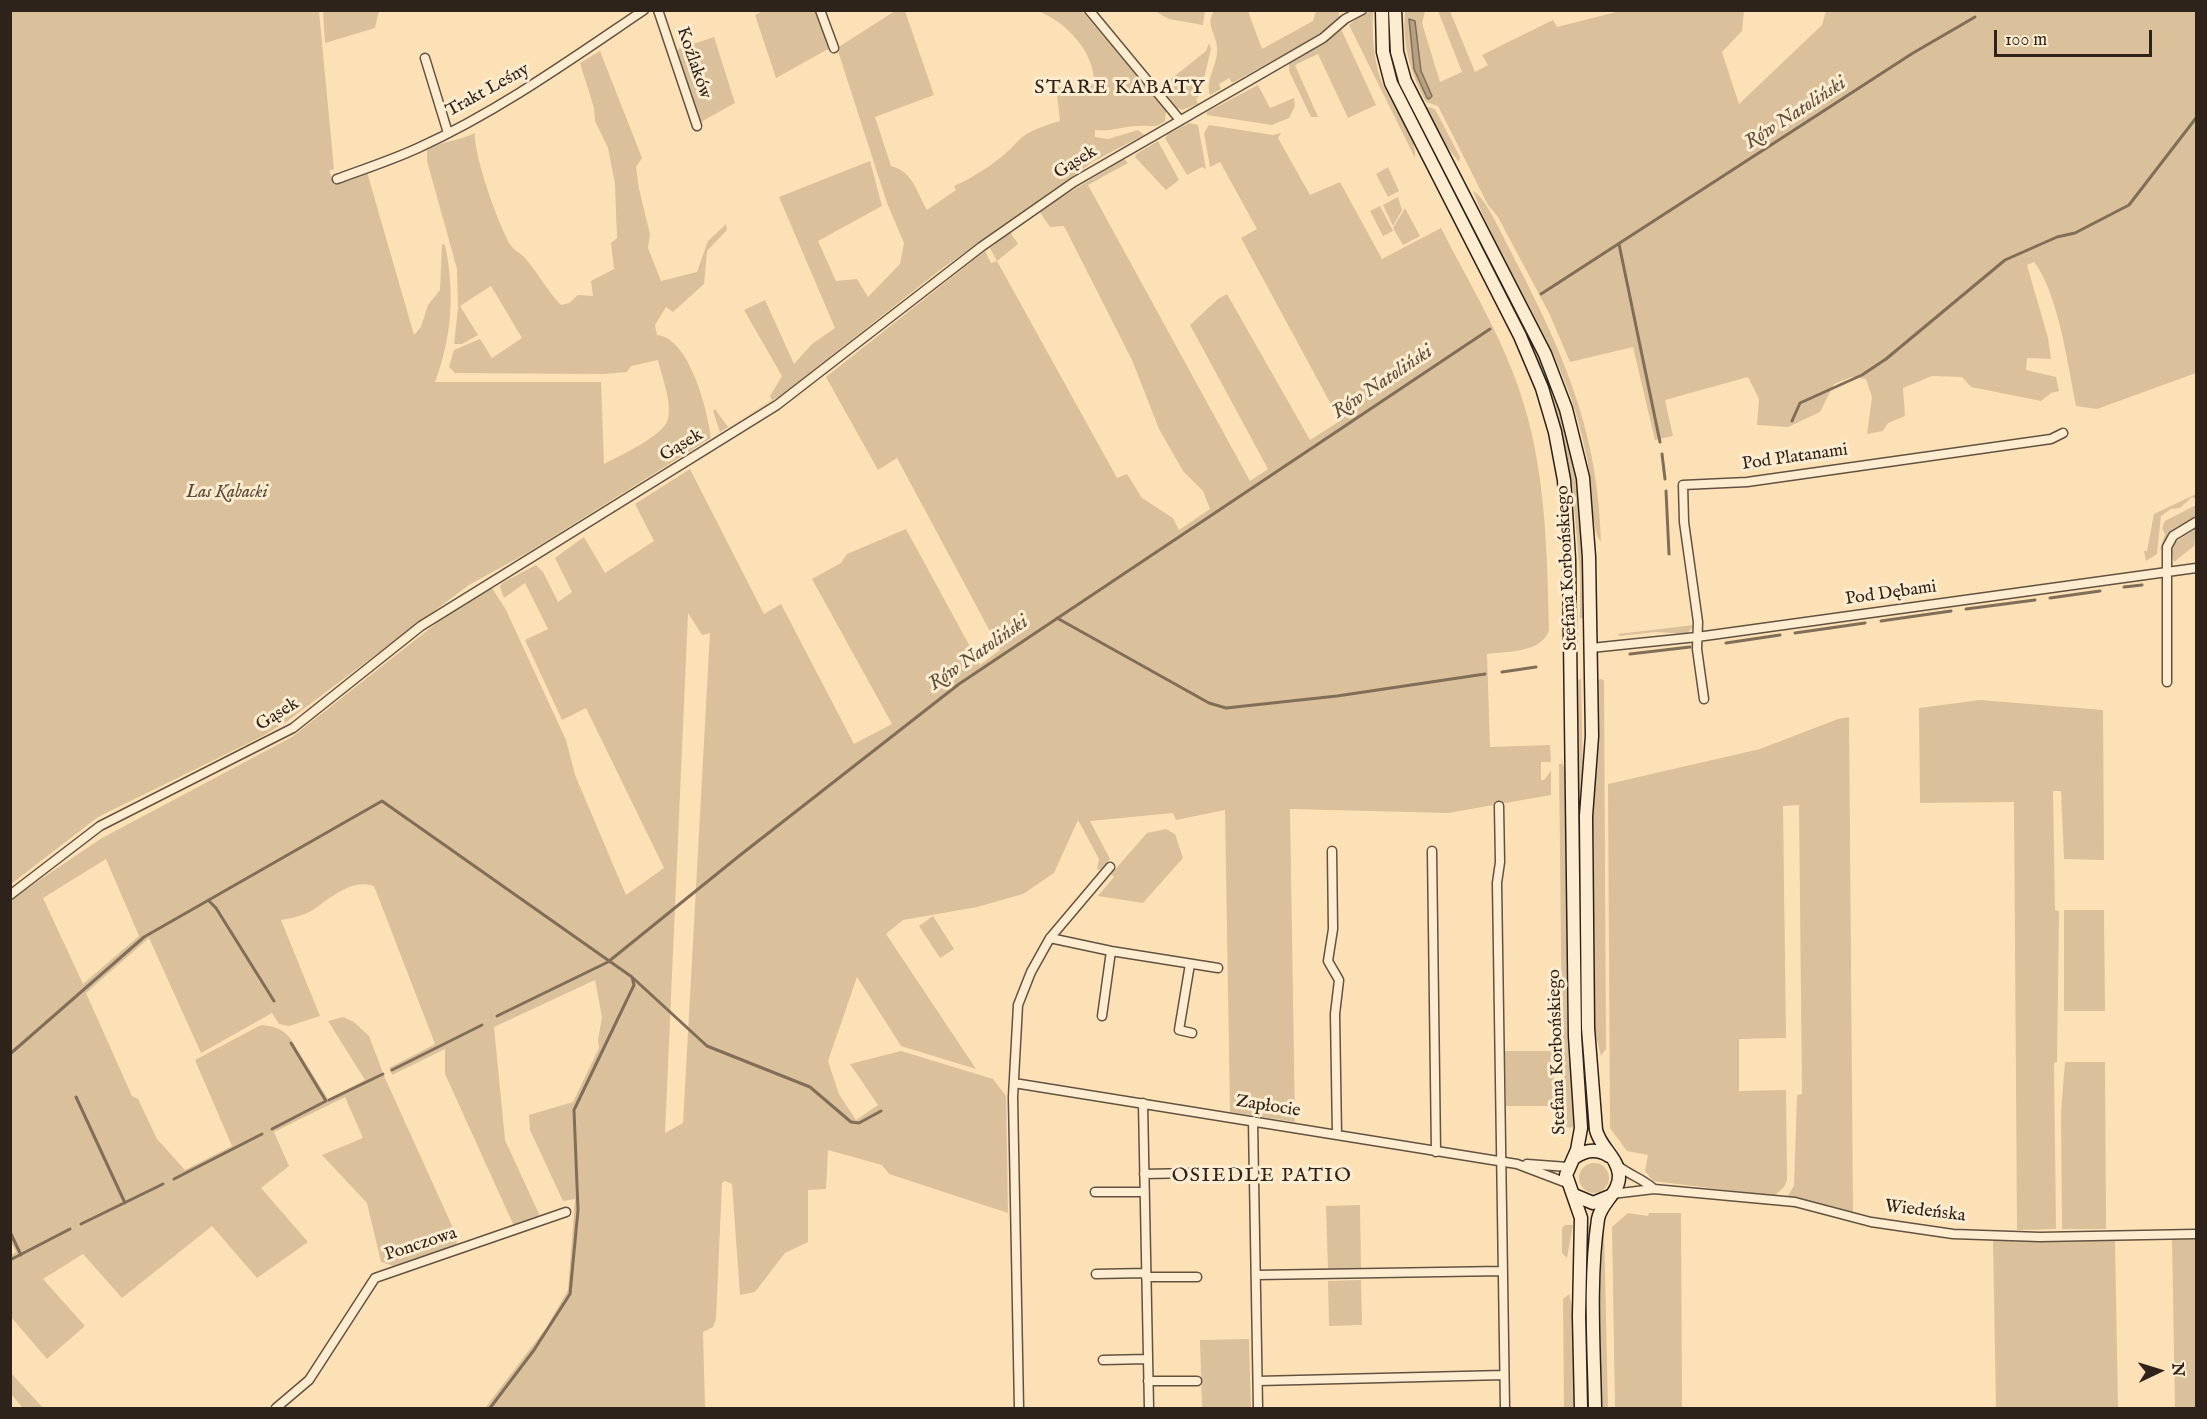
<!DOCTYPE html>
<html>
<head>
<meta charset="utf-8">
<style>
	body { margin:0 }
	#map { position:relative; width:2207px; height:1419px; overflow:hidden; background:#fde1b6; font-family:"IM FELL English",serif }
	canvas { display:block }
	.frame { position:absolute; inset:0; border:12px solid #2e231a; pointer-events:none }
	.north { position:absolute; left:2129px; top:1341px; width:60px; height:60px; -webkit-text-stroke:4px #feecd0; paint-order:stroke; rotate:86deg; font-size:16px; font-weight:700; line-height:24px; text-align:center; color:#2e231a }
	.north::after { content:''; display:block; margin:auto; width:21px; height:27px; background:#2e231a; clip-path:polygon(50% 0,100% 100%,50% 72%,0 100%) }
	.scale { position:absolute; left:1994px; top:30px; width:158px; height:27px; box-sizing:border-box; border:3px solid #2e231a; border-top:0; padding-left:8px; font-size:18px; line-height:21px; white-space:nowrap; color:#2e231a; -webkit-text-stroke:4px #feecd0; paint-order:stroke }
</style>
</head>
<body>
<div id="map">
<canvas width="2207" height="1419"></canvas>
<div class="frame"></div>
<div class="north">N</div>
<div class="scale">100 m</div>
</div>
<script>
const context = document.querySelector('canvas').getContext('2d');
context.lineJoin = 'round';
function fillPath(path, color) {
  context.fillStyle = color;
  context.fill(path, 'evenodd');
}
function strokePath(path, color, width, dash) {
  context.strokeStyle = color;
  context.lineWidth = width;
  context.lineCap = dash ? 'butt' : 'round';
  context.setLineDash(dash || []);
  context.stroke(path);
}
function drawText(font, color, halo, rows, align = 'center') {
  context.font = font + ' "IM FELL English",serif';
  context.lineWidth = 6;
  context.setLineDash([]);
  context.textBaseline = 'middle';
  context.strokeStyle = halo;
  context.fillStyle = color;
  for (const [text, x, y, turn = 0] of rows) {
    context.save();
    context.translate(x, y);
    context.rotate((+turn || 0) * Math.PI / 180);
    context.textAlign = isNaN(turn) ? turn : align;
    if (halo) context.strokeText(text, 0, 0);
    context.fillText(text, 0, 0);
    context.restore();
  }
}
const green = new Path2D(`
	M 11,11 L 319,11 L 334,169 L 329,171 L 335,183 L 367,172 L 414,335 L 421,327 L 428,305 L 440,290 L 442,244 L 445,245 C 455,292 452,337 435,382 L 601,382 L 604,464 C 619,456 664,436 668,419 C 672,401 662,378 658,360 L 631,366 L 627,372 L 603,374 L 455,373 L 449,367 L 454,350 L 480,339 L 492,358 L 522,338 L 491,286 L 460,306 L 478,335 L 462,344 L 454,344 L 458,308 L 457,269 L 427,161 L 427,149 C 444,141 458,141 475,133 C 473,154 499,226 510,244 C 513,250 519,252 524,257 C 538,272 546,290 561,305 L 569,303 L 578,295 L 593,296 L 591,281 L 614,269 L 611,243 L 617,238 L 615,184 L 608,148 L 595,121 L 594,108 L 580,63 L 600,51 L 642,158 L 636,167 L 639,189 L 650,234 L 648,248 L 661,281 L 697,272 L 708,241 L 726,224 L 727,230 L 707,251 L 704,284 L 673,312 L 666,307 L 655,325 L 657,335 C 689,337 708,411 711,438 L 527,553 L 469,585 L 286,722 L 261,737 L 98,817 L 11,884 Z
	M 323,11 L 323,10 L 379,11 L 375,28 L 325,43 Z
	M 763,11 L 817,11 L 830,48 L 776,78 L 755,15 Z
	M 895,11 L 905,11 L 934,95 L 875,117 L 891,166 C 913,171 917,193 927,210 L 956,190 L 954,186 C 977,176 1002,159 1018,141 C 1028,130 1047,125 1060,121 L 1056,87 L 1079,89 L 1094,84 C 1095,52 1066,22 1038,11 L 1082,11 L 1166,111 L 1165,121 C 1155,129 1150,125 1138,126 C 1123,126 1111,132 1095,130 L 1095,137 L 1108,139 L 1138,130 L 1144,135 L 1094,161 L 940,270 L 783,394 L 720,432 L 713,411 L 715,409 L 728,427 L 772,400 L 770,396 L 782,376 L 744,310 L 765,300 L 794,364 L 812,344 L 835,328 L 779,197 L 870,161 L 882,206 L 818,241 L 836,281 L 857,279 L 868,297 L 900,264 L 904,243 L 887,203 L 837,48 Z
	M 1155,11 L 1205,11 L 1203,25 L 1169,19 Z
	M 1214,11 L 1248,11 L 1262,49 L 1313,21 L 1316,11 L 1339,11 L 1339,19 L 1312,39 L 1232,83 L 1229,78 L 1219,84 L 1221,89 L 1210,95 C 1205,81 1216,67 1217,53 C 1219,36 1204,26 1214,11 Z
	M 1373,11 C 1372,33 1373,58 1381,80 C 1388,100 1418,136 1415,158 L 1349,25 L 1361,15 Z
	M 1405,11 L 1425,11 L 1422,23 L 1440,82 L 1462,72 L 1438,11 L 1450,11 L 1475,72 L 1488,65 L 1482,55 L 1553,20 L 1557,27 L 1620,11 L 1744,11 L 1742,31 L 1722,52 L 1739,104 L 1822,25 L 1826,11 L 2196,11 L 2196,373 L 2097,409 L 2076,406 C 2068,366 2058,292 2034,262 L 2027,265 L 2048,338 L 2051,359 L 2027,358 L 2026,370 L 2056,377 L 2059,391 L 2051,393 L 2041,401 L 1971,387 L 1962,377 L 1932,376 L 1903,388 L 1905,416 L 1888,423 L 1883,431 L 1867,434 L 1872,397 L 1866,379 L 1852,377 L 1834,384 L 1820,412 L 1788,427 L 1757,425 L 1759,399 L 1748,377 L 1665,400 L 1673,436 L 1655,440 L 1633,347 L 1570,362 L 1549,313 L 1498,217 L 1488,205 L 1438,106 L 1426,102 C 1410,72 1402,44 1405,11 Z
	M 1387,16 L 1389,16 C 1387,43 1394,67 1404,92 L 1536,348 L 1562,414 L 1579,490 L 1585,618 L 1580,618 L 1580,575 L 1574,505 L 1561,430 L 1551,395 L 1521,324 L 1398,86 L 1387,46 Z
	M 1341,29 L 1376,105 L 1348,118 L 1318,54 L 1295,65 L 1318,117 L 1311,117 L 1289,71 L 1289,64 Z
	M 714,37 L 735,103 L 699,123 L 676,56 L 678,49 Z
	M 1209,43 L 1211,49 L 1200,95 L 1196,99 L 1198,104 L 1182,110 L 1176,107 L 1161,87 L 1206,51 Z
	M 1258,85 L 1270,108 L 1294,98 L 1295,106 L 1289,118 L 1272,125 L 1207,115 L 1207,112 Z
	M 1424,106 L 1435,109 L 1460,157 L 1459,162 L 1440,138 Z
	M 1189,123 L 1198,125 L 1206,169 L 1202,167 L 1187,175 L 1165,138 L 1168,134 Z
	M 1209,125 L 1273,135 L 1281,133 L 1278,138 L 1310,195 L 1340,182 L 1382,259 L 1441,228 C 1468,281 1500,333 1519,389 C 1546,467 1547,550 1549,630 C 1542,653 1508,651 1487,654 L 1490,747 L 1550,745 L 1551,762 L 1541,762 L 1541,780 L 1544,780 L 1551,771 L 1551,795 L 1448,813 L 1290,809 L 1295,1122 L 1230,1112 L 1225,810 L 1176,820 L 1173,813 L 1090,821 L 1110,859 L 1100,870 L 1097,869 L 1099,859 L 1078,820 L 1054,873 L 1023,894 L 977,907 L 903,920 L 886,934 L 976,1069 L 901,1046 L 857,977 L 828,1061 L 839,1094 L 856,1120 L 878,1105 L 850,1064 L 901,1051 L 993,1079 L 1006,1096 L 1008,1213 L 889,1174 L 882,1165 L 828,1150 L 826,1189 L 808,1190 L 808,1242 L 785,1253 L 755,1292 L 740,1295 L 732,1184 L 725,1181 L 722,1183 L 716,1319 L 713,1327 L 703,1332 L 705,1408 L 485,1408 L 546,1328 L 568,1290 L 575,1199 L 563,1201 L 530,1130 L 529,1115 L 573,1102 L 599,1048 L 598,1040 L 602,1017 L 595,980 L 494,1027 L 505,1140 L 540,1216 L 514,1226 L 445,1074 L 445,1049 L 392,1075 L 389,1068 L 435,1044 L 374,886 C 352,878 330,898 313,910 C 303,916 292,918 281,920 L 320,1016 L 289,1026 L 279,1024 L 272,1013 L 201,1053 L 149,938 L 86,993 L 132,1096 L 138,1099 L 157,1139 L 185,1170 L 232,1146 L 195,1060 L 261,1025 C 273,1026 282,1028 290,1038 L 328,1099 L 365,1080 L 328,1021 L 343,1017 L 354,1022 L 369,1036 L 385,1078 L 458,1239 L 456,1245 L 394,1266 L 381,1262 L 367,1203 L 322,1155 L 363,1138 L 345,1097 L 274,1132 L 289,1166 L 261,1188 L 308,1242 L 257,1278 L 212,1226 L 122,1298 L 83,1254 L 43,1279 L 85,1326 L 47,1359 L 11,1317 L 11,1255 L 16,1252 L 10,1240 L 10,900 L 102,838 L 292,737 L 438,622 L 492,588 L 506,610 L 566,740 L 575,775 L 626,895 L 664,868 L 586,708 L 562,720 L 525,640 L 548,629 L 525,583 L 504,598 L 500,587 L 502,583 L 536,565 L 543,572 L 558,602 L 572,592 L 555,558 L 584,537 L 605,573 L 654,541 L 635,504 L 690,469 L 764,614 L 781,604 L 854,744 L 892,724 L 812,579 L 841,563 L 847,554 L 906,529 L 980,665 L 1000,650 L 897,458 L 878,470 L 826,377 L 985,251 L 991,263 L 997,261 L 990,248 L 1010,232 L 1018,244 L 997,261 L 1117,478 L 1127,474 L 1142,498 L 1173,518 L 1179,530 L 1210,509 L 1203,491 L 1183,471 L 1159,429 L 1132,360 L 1064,226 L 1050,227 L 1039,211 L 1124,159 L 1128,163 L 1088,185 L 1250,481 L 1268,469 L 1190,325 L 1218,299 L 1227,294 L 1310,440 L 1340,421 L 1241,238 L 1257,229 L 1220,162 L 1210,167 L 1204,133 ZM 688,613 L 702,635 L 710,633 L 683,1123 L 665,1133 ZM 106,859 L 139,936 L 83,984 L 43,898 Z
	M 1158,141 L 1179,180 L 1166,190 L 1135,157 L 1136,154 Z
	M 1388,167 L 1399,191 L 1388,197 L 1376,174 Z
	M 1473,191 C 1485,196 1502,235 1509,248 C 1561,349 1598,426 1601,542 C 1591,530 1593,494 1590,476 C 1587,454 1581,432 1575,410 C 1551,332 1501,265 1473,191 Z
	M 1398,197 L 1402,210 L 1393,226 L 1383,205 Z
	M 1380,206 L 1393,231 L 1383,236 L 1370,211 Z
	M 1405,208 L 1420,236 L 1403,245 L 1393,228 Z
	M 2196,494 L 2196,499 L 2192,497 L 2180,508 L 2171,509 L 2161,516 L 2157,554 L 2146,561 L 2144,551 L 2147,551 L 2154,514 Z
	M 2196,505 L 2196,518 L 2169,534 L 2159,552 L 2165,534 L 2162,528 L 2165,521 Z
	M 2196,529 L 2194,546 L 2174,562 L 2171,554 L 2174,543 Z
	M 1694,625 L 1687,634 L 1656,632 L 1619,636 L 1618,634 Z
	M 1581,679 L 1590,1127 L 1587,1127 L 1580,1020 L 1577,680 Z
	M 1602,679 L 1604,681 L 1606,1049 L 1601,1056 L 1595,1031 L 1593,812 L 1598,730 L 1597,680 Z
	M 1980,700 L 2103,710 L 2104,860 L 2064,859 L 2061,791 L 2053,791 L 2055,910 L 2059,911 L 2057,1062 L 2054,1063 L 2056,1229 L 2017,1230 L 2014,802 L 1920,803 L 1919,708 Z
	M 1849,717 L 1853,1213 L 1787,1197 L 1794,1186 L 1797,1095 L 1802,1094 L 1799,805 L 1783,806 L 1786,1038 L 1739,1039 L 1739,1091 L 1786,1090 L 1787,1180 L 1784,1187 L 1774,1196 L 1653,1181 L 1645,1171 L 1648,1155 L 1627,1151 L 1610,1128 L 1608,784 L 1760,749 L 1838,719 Z
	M 1561,757 L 1566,775 L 1568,1001 L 1576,1127 L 1563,1128 L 1559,764 L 1562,764 Z
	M 1166,829 L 1175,834 L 1183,858 L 1143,903 L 1098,896 L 1114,877 L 1111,874 L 1147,833 Z
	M 2064,910 L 2104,910 L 2105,1011 L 2064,1011 Z
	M 933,916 L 954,949 L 940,958 L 919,926 Z
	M 1505,1051 L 1554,1051 L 1554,1106 L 1506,1106 Z
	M 2065,1062 L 2105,1062 L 2106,1229 L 2062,1229 L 2061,1112 Z
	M1579 1178a15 15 0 1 1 30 0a15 15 0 1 1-30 0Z
	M 1360,1205 L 1361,1269 L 1328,1269 L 1326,1206 Z
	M 1628,1213 L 1648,1216 L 1649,1213 L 1681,1213 L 1682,1408 L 1615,1408 L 1612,1227 Z
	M 1565,1225 L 1573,1225 L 1567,1258 L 1562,1253 L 1562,1228 Z
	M 1587,1226 L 1592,1226 L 1590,1408 L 1587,1408 L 1585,1309 Z
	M 1603,1227 L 1604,1227 L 1608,1408 L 1601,1408 L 1599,1307 Z
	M 2196,1238 L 2196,1408 L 2175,1408 L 2172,1239 Z
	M 2115,1239 L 2118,1408 L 1996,1408 L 1993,1240 Z
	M 1361,1280 L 1362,1325 L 1329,1326 L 1328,1281 Z
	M 1569,1294 L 1574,1315 L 1575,1408 L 1564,1408 L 1563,1299 Z
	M 1249,1339 L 1251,1408 L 1202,1408 L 1200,1340 Z
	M 11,1373 L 43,1408 L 23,1408 L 11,1394 Z`);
const water = new Path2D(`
	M 1409,19 L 1415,21 L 1421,71 L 1432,96 L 1429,99 L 1427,98 L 1414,69 Z`);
const stream = new Path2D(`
	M 1619,244 L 1660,442
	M 1541,294 L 1913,53 L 1975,17
	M 1792,421 L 1800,403 L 1862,375 L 1886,359 L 2005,260 L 2057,237 L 2075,233 L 2129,205 L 2196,118
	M 1662,454 L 1665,479
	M 1666,491 L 1669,554
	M 2124,587 L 2142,585
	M 2050,598 L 2100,591
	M 1966,609 L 2035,600
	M 1057,618 L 1209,703 L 1226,708 L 1337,696 L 1485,674
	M 1881,621 L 1951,611
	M 1795,633 L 1865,623
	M 1726,643 L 1780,635
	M 1630,654 L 1690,647
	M 1502,672 L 1536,667
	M 208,900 L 216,908 L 274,1001
	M 633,978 L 707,1046 L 810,1087 L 851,1122 L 859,1123 L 881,1111
	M 497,1016 L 608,962 L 739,856 L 959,684 L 1490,329
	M 10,1054 L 144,937 L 382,801 L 632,977 L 634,985 L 574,1110 L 578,1210 L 570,1294 L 534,1350 L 490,1408
	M 392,1070 L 482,1025
	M 76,1097 L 125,1203
	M 329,1100 L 383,1074
	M 272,1129 L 326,1101 L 291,1043
	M 174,1179 L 262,1134
	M 81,1224 L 163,1184
	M 10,1232 L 21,1255
	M 10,1260 L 70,1229`);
const street = new Path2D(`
	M 658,10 L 697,126
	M 820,10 L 834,48
	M 1089,10 L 1180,120
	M 425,58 L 448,133
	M 337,179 C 364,169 392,160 418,148 C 499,111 570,60 644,10
	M 1591,648 L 1697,637 L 2196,568
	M 2167,682 L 2167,547 L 2173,536 L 2196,522
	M 1704,699 L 1697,649 L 1698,622 L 1684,522 L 1683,485 L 1747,482 L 2051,439 L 2063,433
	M 1499,806 L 1500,862 L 1497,883 L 1505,1408
	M 1332,851 L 1333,929 L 1328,961 L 1339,980 L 1335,1014 L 1337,1135
	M 1432,851 L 1436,1152
	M 10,895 L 100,826 L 293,728 L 421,626 L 777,405 L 981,247 L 1074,182 L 1323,38 L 1345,19 L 1362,10
	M 1050,938 L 1111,951 L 1218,968
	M 1190,964 L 1179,1030 L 1192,1033
	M 1102,1016 L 1111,951
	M 1014,1083 L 1517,1164 L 1567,1183
	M 1143,1103 L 1149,1408
	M 1253,1121 L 1258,1408
	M 1527,1164 L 1568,1167
	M 1617,1165 C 1629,1175 1642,1178 1654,1189
	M 1144,1174 L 1195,1173
	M 1095,1192 L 1144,1192
	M 1612,1194 L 1654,1189 L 1795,1202 L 1871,1222 L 1953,1234 L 2040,1237 L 2196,1234
	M 1096,1274 L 1146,1273
	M 1256,1275 L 1502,1271
	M 1146,1277 L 1197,1277
	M 1103,1360 L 1148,1359
	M 1148,1381 L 1197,1381
	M 1258,1381 L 1504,1375
	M 276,1408 L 309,1380 L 375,1278 L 566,1212
	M 1019,1408 L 1013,1097 L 1018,1005 L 1031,972 L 1050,938 L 1110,867`);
const secondary = new Path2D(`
	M 1382,10 L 1383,52 L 1391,83 L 1520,336 L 1542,388 L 1555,432 L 1564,480 L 1569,559 L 1575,1036 L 1581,1128 L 1577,1150 L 1566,1175 L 1581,1218 L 1579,1316 L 1581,1408
	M 1395,10 L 1397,52 L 1405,81 L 1545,354 L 1566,409 L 1583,478 L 1589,557 L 1592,736 L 1586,816 L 1588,1028 L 1596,1130 C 1600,1147 1618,1158 1619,1175 C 1620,1193 1601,1202 1598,1219 C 1589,1281 1594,1346 1595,1408
	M 1574,1158 C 1585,1150 1597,1148 1609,1156
	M 1574,1195 L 1593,1203 L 1610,1196`);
const streetNames = [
	["Koźlaków",693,63,71],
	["Trakt Leśny",488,91,-29],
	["Gąsek",1076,163,-32],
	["Gąsek",682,446,-31],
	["Pod Platanami",1795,458,-8],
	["Stefana Korbońskiego",1568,568,-93],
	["Pod Dębami",1891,594,-8],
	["Gąsek",278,715,-32],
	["Stefana Korbońskiego",1558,1052,-92],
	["Zapłocie",1268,1107,9],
	["Wiedeńska",1925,1212,7],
	["Ponczowa",421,1245,-18]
];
const parkNames = [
	["Las Kabacki",227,493]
];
const neighbourhoodNames = [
	["STARE KABATY",1120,89],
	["OSIEDLE PATIO",1262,1177]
];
const waterNames = [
	["Rów Natoliński",1796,114,-33],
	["Rów Natoliński",1383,383,-34],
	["Rów Natoliński",979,654,-35]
];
fillPath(green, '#dac19b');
fillPath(water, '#b7a081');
strokePath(water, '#806e58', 1.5);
strokePath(stream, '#806e58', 3);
strokePath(street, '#625241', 11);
strokePath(secondary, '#2e231a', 15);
strokePath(street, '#feecd0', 8);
strokePath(secondary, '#feecd0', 12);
drawText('18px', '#2e231a', '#feecd0', streetNames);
drawText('italic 18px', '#594a3a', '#feecd0', parkNames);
context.letterSpacing = '1.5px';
drawText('20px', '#2e231a', '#feecd0', neighbourhoodNames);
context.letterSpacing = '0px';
drawText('italic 20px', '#5e4f3e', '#feecd0', waterNames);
</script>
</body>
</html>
